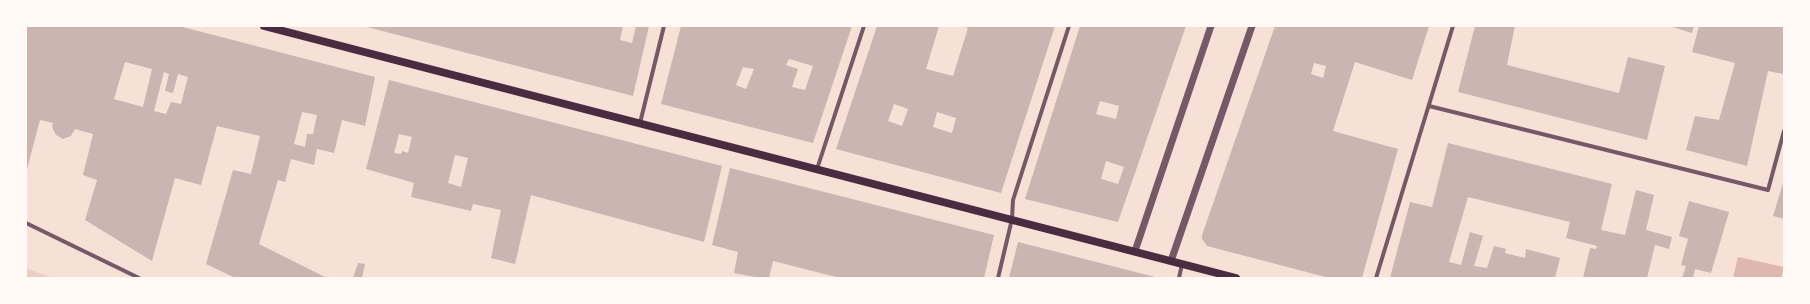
<!DOCTYPE html>
<html>
<head>
<meta charset="utf-8">
<style>
	body { margin:0 }
	#map { position:relative; width:1810px; height:304px; overflow:hidden; background:#f7e1d7; font-family:Poppins,sans-serif }
	canvas { display:block }
	.frame { position:absolute; inset:0; border:27px solid #fffaf5; pointer-events:none }
</style>
</head>
<body>
<div id="map">
<canvas width="1810" height="304"></canvas>
<div class="frame"></div>
</div>
<script>
const context = document.querySelector('canvas').getContext('2d');
context.lineJoin = 'round';
function fillPath(path, color) {
  context.fillStyle = color;
  context.fill(path, 'evenodd');
}
function strokePath(path, color, width, dash) {
  context.strokeStyle = color;
  context.lineWidth = width;
  context.lineCap = dash ? 'butt' : 'round';
  context.setLineDash(dash || []);
  context.stroke(path);
}
const green = new Path2D(`
	M 26,268 L 53,278 L 26,278 Z`);
const water = new Path2D(`
	M 1738,257 L 1784,267 L 1781,278 L 1733,278 Z`);
const building = new Path2D(`
	M 26,26 L 179,26 L 375,77 L 365,126 L 342,120 L 334,153 L 317,149 L 314,165 L 291,159 L 285,182 L 278,180 L 259,244 L 327,278 L 235,278 L 206,264 L 233,170 L 251,174 L 260,136 L 217,126 L 201,185 L 175,178 L 152,261 L 85,220 L 97,180 L 83,175 L 93,134 L 75,129 L 71,136 L 63,139 L 56,135 L 52,127 L 53,123 L 40,120 L 26,173 ZM 125,62 L 152,69 L 143,107 L 114,99 ZM 164,72 L 169,74 L 165,91 L 173,93 L 178,74 L 188,77 L 181,104 L 171,102 L 166,114 L 154,111 ZM 302,112 L 317,115 L 313,134 L 307,134 L 305,147 L 294,144 Z
	M 363,26 L 623,26 L 620,40 L 632,43 L 636,26 L 649,26 L 633,96 Z
	M 681,26 L 852,26 L 813,143 L 661,104 ZM 789,59 L 813,66 L 805,90 L 792,87 L 798,69 L 786,65 ZM 743,67 L 754,69 L 746,89 L 736,85 Z
	M 877,26 L 939,26 L 926,69 L 953,76 L 968,28 L 962,26 L 1055,26 L 1001,193 L 836,149 ZM 894,104 L 908,109 L 902,126 L 888,121 ZM 937,112 L 956,118 L 952,133 L 933,127 Z
	M 1080,26 L 1186,26 L 1118,222 L 1025,199 ZM 1100,101 L 1119,106 L 1116,119 L 1096,114 ZM 1106,161 L 1124,167 L 1118,184 L 1101,179 Z
	M 1275,26 L 1429,26 L 1412,80 L 1355,62 L 1333,131 L 1398,149 L 1362,278 L 1329,278 L 1318,275 L 1207,246 L 1202,239 L 1202,235 ZM 1314,63 L 1326,66 L 1323,78 L 1311,74 Z
	M 1475,26 L 1515,26 L 1507,65 L 1619,93 L 1628,57 L 1665,66 L 1647,140 L 1458,92 Z
	M 1669,26 L 1694,26 L 1692,33 Z
	M 1699,26 L 1784,26 L 1784,72 L 1783,74 L 1768,71 L 1747,166 L 1686,150 L 1695,116 L 1719,120 L 1735,63 L 1692,52 Z
	M 389,80 L 722,166 L 704,242 L 531,195 L 515,264 L 491,258 L 501,210 L 473,204 L 471,211 L 411,197 L 414,183 L 366,169 ZM 399,134 L 412,137 L 408,153 L 402,151 L 401,154 L 394,153 ZM 455,155 L 468,158 L 461,187 L 448,183 Z
	M 1448,143 L 1612,184 L 1601,230 L 1625,235 L 1636,190 L 1654,195 L 1646,230 L 1672,237 L 1669,249 L 1655,245 L 1647,278 L 1583,278 L 1590,248 L 1596,249 L 1597,246 L 1566,238 L 1570,222 L 1468,197 L 1449,262 L 1461,265 L 1470,232 L 1483,236 L 1474,266 L 1487,268 L 1494,246 L 1506,249 L 1505,253 L 1525,258 L 1526,249 L 1560,258 L 1555,278 L 1390,278 L 1410,202 L 1432,207 Z
	M 730,168 L 994,235 L 984,278 L 840,278 L 773,261 L 769,278 L 760,278 L 734,273 L 738,252 L 712,245 Z
	M 1784,180 L 1784,219 L 1773,216 Z
	M 1689,201 L 1729,212 L 1711,273 L 1695,269 L 1693,278 L 1682,278 L 1686,266 L 1681,265 L 1688,239 L 1679,236 Z
	M 1018,242 L 1155,277 L 1155,278 L 1009,278 Z
	M 358,263 L 365,264 L 362,278 L 353,278 Z`);
const minor = new Path2D(`
	M 1429,106 L 1768,190 L 1784,131
	M 640,123 L 664,26
	M 817,169 L 864,26
	M 26,223 L 139,278
	M 998,278 L 1012,219 L 1013,200 L 1069,26
	M 1179,278 L 1182,264
	M 1376,278 L 1453,26`);
const tertiary = new Path2D(`
	M 1135,251 L 1211,26
	M 1171,261 L 1252,26`);
const secondary = new Path2D(`
	M 264,26 L 1236,278`);
fillPath(green, '#ebcfc5');
fillPath(water, '#dcb8b0');
fillPath(building, '#ccb4b1');
strokePath(minor, '#755966', 4);
strokePath(tertiary, '#755966', 7);
strokePath(secondary, '#4a2c40', 8);
</script>
</body>
</html>
